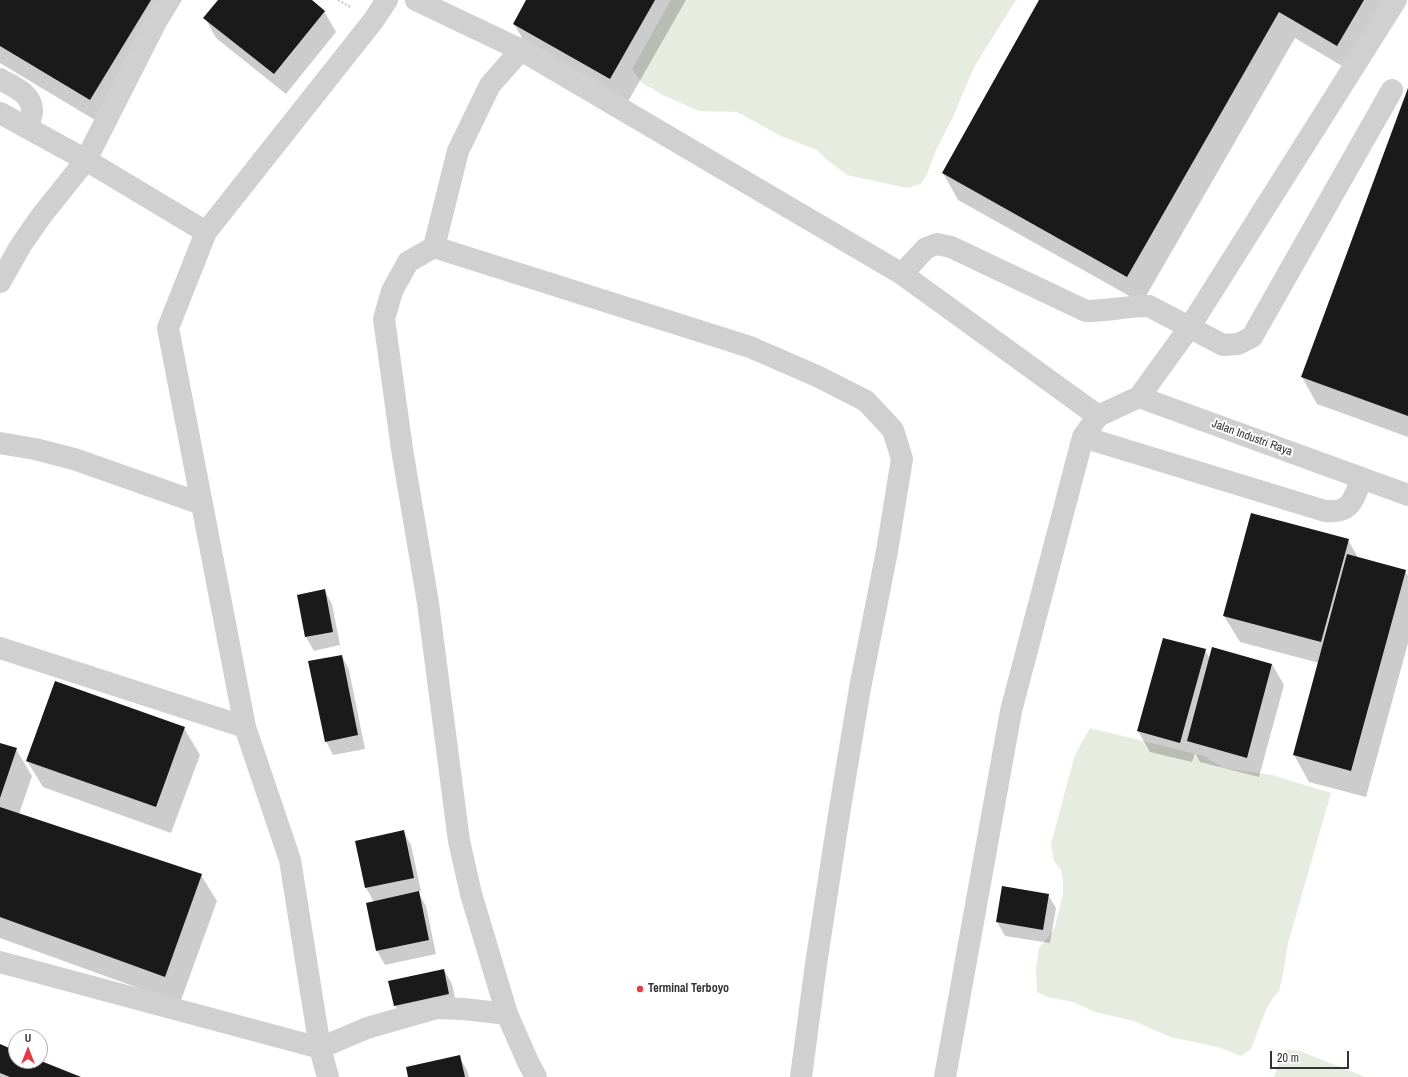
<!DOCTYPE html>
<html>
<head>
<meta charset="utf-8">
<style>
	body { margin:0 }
	#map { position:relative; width:1408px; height:1077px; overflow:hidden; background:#fff; font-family:"Archivo Narrow",sans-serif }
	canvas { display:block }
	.north { position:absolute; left:8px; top:1029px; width:40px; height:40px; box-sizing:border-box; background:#fff; border:1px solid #adadad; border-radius:50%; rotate:0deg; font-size:11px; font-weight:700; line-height:16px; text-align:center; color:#333 }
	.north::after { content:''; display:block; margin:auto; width:14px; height:18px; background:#e63946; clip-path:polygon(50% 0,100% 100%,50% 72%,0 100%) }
	.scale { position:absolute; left:1270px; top:1051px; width:79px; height:18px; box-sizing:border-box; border:2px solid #333; border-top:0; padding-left:5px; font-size:12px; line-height:14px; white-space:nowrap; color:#333; -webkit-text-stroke:3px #fff; paint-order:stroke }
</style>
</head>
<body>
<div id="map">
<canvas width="1408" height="1077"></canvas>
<div class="north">U</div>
<div class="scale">20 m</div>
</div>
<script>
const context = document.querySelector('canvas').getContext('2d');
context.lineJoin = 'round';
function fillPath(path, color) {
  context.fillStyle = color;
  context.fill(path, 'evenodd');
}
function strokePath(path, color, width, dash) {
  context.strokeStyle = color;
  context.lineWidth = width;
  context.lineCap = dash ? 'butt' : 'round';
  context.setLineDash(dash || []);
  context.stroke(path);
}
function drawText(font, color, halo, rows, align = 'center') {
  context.font = font + ' "Archivo Narrow",sans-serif';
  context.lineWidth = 4;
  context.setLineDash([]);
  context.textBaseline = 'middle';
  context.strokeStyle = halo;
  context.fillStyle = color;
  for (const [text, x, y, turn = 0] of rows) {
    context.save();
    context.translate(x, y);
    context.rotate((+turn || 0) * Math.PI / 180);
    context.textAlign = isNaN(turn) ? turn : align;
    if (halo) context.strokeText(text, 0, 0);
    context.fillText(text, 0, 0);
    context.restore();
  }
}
const green = new Path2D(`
	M 671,0 L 1016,0 L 974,67 L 953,117 L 936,150 L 927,174 L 921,184 L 907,188 L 847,175 L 826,159 L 817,150 L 781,136 L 737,112 L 699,111 L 663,95 L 642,83 L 632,69 Z
	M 1090,728 L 1204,756 L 1224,768 L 1272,775 L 1331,793 L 1288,943 L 1282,979 L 1279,991 L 1271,1001 L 1265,1012 L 1251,1049 L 1241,1056 L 1218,1047 L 1170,1037 L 1134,1021 L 1095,1012 L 1073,1002 L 1048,997 L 1037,992 L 1036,968 L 1039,948 L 1054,930 L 1063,894 L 1063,882 L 1061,870 L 1054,861 L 1051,844 L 1073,762 L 1077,751 Z
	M 1287,1050 L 1300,1051 L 1365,1077 L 1274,1077 L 1279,1063 Z`);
const shadow = new Path2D(`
	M 0,0 L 182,0 L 105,126 L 0,63 Z
	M 219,0 L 310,0 L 324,11 L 336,32 L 286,94 L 216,38 L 205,18 Z
	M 528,0 L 686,0 L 626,105 L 529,50 L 514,24 Z
	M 1040,0 L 1394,0 L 1352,72 L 1295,38 L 1142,303 L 958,200 L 943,173 Z
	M 1408,91 L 1408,437 L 1317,404 L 1302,377 Z
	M 1348,540 L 1359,559 L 1405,571 L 1408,576 L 1408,643 L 1366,797 L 1309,782 L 1294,755 L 1319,663 L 1240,642 L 1224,616 Z
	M 324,590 L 332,604 L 340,645 L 314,651 L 306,637 L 298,595 Z
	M 1205,650 L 1210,659 L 1272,664 L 1284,685 L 1259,777 L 1200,762 L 1195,753 L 1192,762 L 1150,752 L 1138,731 Z
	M 342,656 L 349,670 L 365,749 L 333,755 L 326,741 Z
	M 184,728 L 200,755 L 171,833 L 43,787 L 27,761 Z
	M 0,744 L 16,749 L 32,776 L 19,814 L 201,875 L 217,901 L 180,1003 L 0,938 Z
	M 403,831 L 411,845 L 421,891 L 418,892 L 426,906 L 436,954 L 385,965 L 377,951 L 367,903 L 374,902 L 366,888 Z
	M 1048,895 L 1056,908 L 1050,943 L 1005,936 L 997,922 Z
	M 444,970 L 452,984 L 457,1007 L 402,1019 L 395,1005 Z
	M 0,1045 L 16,1052 L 16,1061 L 38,1061 L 78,1077 L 0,1077 Z
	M 459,1057 L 467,1070 L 469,1077 L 409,1077 Z`);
const building = new Path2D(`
	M 0,0 L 151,0 L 90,100 L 0,46 Z
	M 218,0 L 312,0 L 325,11 L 274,74 L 203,18 Z
	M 526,0 L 655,0 L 610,79 L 513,24 Z
	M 1039,0 L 1364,0 L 1337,46 L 1279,12 L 1127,277 L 942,173 Z
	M 1408,88 L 1408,416 L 1301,377 Z
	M 1251,513 L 1349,539 L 1321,642 L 1223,616 Z
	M 1347,554 L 1406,570 L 1351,771 L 1293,755 Z
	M 325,589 L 333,632 L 305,637 L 297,595 Z
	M 1163,638 L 1206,649 L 1180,743 L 1137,731 Z
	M 1212,647 L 1272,664 L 1247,758 L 1187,741 Z
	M 342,655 L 358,735 L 325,742 L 308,661 Z
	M 55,681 L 185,727 L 156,807 L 26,761 Z
	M 0,743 L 17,748 L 0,798 Z
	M 0,807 L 202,874 L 165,977 L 0,917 Z
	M 404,830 L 414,878 L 365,888 L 355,841 Z
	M 1002,886 L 1049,894 L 1043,930 L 996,922 Z
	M 419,891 L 429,940 L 376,951 L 366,903 Z
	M 444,969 L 449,994 L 394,1006 L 388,981 Z
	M 0,1044 L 16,1051 L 16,1061 L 41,1061 L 81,1077 L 10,1077 L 0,1073 Z
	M 460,1055 L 465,1077 L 408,1077 L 406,1067 Z`);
const path = new Path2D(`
	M 338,0 L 352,8`);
const minor = new Path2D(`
	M 416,0 L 521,50 L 902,274 L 1098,416 L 1083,437 L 1011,711 L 945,1077
	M 0,79 C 13,87 33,93 32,112 C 31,117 29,123 28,128
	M 0,113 L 86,160 L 206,232
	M 434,247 L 458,151 L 490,85 L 521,50
	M 902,274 L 926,248 L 937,244 L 951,247 L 1086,311 C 1107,311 1128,306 1149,306 L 1223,345 L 1238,344 L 1252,337 L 1392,90
	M 0,282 L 21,245 L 42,215 L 86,160 L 167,0
	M 1139,397 L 1189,328 L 1396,0
	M 1098,416 L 1139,397 L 1408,495
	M 1083,437 L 1325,511 C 1352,514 1353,499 1362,478
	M 0,443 L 35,449 L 74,459 L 202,504
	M 0,648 L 245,727
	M 0,962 L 320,1048 L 367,1028 L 437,1008 L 464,1009 L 507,1014 L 528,1062 L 536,1077
	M 507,1014 L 471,894 L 459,841 L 428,603 L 402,449 L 384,319 L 392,291 L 408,262 L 434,247 L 750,347 L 819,377 L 866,401 L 893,430 L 902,459 L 887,551 L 860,688 L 840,808 L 816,964 L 801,1077
	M 328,1077 L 320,1048 L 290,860 L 245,727 L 168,328 L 206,232 L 373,21 L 387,0`);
const markers = [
	[640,989,4,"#e63946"]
];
const streetNames = [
	["Jalan Industri Raya",1252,438,20]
];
const poiNames = [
	["Terminal Terboyo",648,989]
];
fillPath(green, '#e6ecdf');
fillPath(shadow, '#0003');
fillPath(building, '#1a1a1a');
strokePath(path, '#cdcdcd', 2.5, [2, 2]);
strokePath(minor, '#d0d0d0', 22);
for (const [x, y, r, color] of markers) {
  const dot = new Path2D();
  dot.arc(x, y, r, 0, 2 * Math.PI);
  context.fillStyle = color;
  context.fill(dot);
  strokePath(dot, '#fff', 1.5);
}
drawText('12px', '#333', '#fff', streetNames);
drawText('bold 12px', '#333', '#fff', poiNames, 'left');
</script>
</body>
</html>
